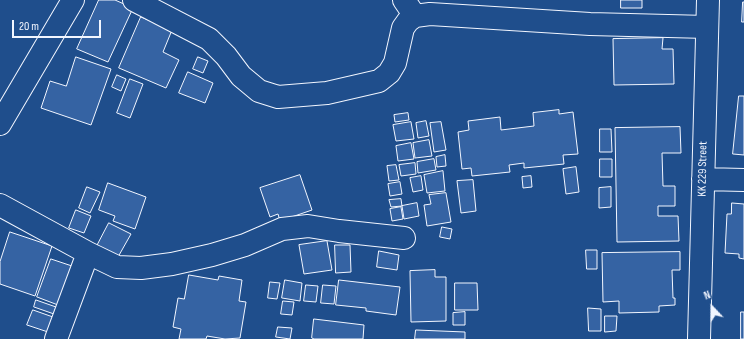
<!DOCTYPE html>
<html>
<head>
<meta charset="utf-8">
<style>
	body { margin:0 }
	#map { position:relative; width:744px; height:339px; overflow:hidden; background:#1f4e8c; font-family:"Sofia Sans Condensed",sans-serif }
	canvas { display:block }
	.north { position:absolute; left:692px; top:287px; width:40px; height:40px; -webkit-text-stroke:3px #1f4e8c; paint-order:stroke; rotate:338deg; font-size:11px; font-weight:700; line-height:16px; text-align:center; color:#f2f6ff }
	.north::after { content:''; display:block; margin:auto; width:14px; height:18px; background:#f2f6ff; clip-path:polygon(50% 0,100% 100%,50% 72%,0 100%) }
	.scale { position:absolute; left:12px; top:20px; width:89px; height:18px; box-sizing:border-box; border:2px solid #f2f6ff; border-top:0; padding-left:5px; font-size:12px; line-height:14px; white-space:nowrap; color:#f2f6ff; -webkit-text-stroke:3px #1f4e8c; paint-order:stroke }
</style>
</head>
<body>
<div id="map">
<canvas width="744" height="339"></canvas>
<div class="north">N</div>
<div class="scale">20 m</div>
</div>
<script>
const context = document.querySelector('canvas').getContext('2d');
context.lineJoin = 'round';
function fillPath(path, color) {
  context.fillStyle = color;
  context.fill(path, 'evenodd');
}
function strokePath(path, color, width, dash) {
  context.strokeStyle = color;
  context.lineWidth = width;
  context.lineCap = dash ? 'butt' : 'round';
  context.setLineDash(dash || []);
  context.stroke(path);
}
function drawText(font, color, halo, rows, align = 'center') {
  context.font = font + ' "Sofia Sans Condensed",sans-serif';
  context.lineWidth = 3;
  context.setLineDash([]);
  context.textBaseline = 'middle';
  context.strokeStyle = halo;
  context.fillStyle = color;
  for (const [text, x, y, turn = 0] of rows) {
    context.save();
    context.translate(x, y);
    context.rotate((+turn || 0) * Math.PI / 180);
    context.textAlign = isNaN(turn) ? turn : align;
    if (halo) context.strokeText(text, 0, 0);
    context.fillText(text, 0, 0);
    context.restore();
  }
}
const building = new Path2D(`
	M 99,0 L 115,0 L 133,8 L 108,62 L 77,49 Z
	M 621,0 L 642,0 L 642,8 L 621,8 Z
	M 743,2 L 744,2 L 744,22 L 742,22 Z
	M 141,17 L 172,30 L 163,52 L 179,60 L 166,88 L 119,68 Z
	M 663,38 L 662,49 L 673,49 L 674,84 L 614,85 L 613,39 Z
	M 76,57 L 111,69 L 91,125 L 41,108 L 50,81 L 66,86 Z
	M 198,57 L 208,61 L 203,73 L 193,69 Z
	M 188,72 L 213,83 L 205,103 L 179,93 Z
	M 117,75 L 126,79 L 121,91 L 112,87 Z
	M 130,79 L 143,84 L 130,118 L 117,113 Z
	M 739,96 L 744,96 L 744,155 L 733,154 Z
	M 559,110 L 559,114 L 573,112 L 578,154 L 563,155 L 564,164 L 524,168 L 524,163 L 509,165 L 510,172 L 472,176 L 471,168 L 462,169 L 458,132 L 469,130 L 468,121 L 500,117 L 501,130 L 534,126 L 533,113 Z
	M 408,113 L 409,120 L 395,122 L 394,115 Z
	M 426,121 L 429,136 L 418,138 L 416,123 Z
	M 411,122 L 414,139 L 396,141 L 393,125 Z
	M 441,122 L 446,150 L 434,152 L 430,123 Z
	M 680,127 L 681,153 L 662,153 L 663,186 L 675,186 L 675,206 L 658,206 L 658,216 L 678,216 L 679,241 L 617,242 L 615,128 Z
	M 600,129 L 611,129 L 612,152 L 600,152 Z
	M 429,140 L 432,156 L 415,158 L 413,143 Z
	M 411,143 L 414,159 L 398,161 L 396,146 Z
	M 445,155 L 446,166 L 437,167 L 436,157 Z
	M 434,159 L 436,170 L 418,173 L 417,162 Z
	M 600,159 L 612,159 L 612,177 L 600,177 Z
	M 415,163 L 416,174 L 401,176 L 399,165 Z
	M 396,165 L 399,180 L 389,181 L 387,166 Z
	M 576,167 L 579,192 L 566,194 L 563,169 Z
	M 443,171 L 445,191 L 427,193 L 424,175 Z
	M 300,175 L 312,210 L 280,221 L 278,214 L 270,217 L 260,188 Z
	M 421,176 L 423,190 L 413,192 L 410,178 Z
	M 531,176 L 532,187 L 523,188 L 522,177 Z
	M 473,180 L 476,211 L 461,213 L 457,181 Z
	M 400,182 L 402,194 L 390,196 L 388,184 Z
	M 108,183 L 146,197 L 135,229 L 113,221 L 115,216 L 99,210 Z
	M 87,187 L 100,192 L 90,213 L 79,208 Z
	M 611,187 L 611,207 L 599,208 L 599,188 Z
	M 446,193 L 451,222 L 427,226 L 424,205 L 431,204 L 429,195 Z
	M 401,199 L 402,206 L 391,207 L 389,200 Z
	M 417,203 L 419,216 L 404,219 L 402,206 Z
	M 732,203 L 744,204 L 744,259 L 739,258 L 739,254 L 725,253 L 727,214 L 731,214 Z
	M 401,207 L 403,219 L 392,221 L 390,209 Z
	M 76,210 L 91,216 L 84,233 L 69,228 Z
	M 109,223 L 131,234 L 118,257 L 97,246 Z
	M 442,227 L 452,229 L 450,239 L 440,237 Z
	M 10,232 L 52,246 L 35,296 L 0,284 L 0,262 Z
	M 327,241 L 332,270 L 304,274 L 299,245 Z
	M 335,245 L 350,245 L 351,272 L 336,273 Z
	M 586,250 L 597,250 L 597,269 L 587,269 Z
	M 379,251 L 399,255 L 397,270 L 377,267 Z
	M 680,252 L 680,270 L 672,270 L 673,298 L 675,298 L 675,305 L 659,306 L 659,312 L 619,313 L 619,301 L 603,302 L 602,253 Z
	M 51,259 L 72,266 L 58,305 L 37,297 Z
	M 435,270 L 435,277 L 446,277 L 446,321 L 411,322 L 410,271 Z
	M 189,275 L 218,280 L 219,276 L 242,280 L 239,301 L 246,302 L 240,338 L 225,339 L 207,336 L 206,339 L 179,339 L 181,329 L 173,327 L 178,298 L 184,299 Z
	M 285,280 L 302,283 L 300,301 L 282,298 Z
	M 339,280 L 400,287 L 396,315 L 366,311 L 366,308 L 336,305 Z
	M 270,282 L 280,283 L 277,299 L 268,298 Z
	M 455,283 L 477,283 L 478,310 L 455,310 Z
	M 306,285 L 318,286 L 316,302 L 304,301 Z
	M 323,285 L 336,286 L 334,304 L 321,303 Z
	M 36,300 L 56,307 L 54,314 L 34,307 Z
	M 283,301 L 294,302 L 292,315 L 281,314 Z
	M 588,308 L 601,309 L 601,331 L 589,331 Z
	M 33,310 L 53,317 L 48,332 L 27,325 Z
	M 465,312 L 465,325 L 453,325 L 453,313 Z
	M 741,312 L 744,312 L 744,339 L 741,339 Z
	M 605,316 L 617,316 L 616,331 L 605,332 Z
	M 314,319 L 364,325 L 363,339 L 314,339 L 312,338 Z
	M 278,327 L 292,328 L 290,339 L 276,337 Z
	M 416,330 L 465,332 L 465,339 L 415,339 Z`);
const minor = new Path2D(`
	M 134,0 L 209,39 L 226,56 L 241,76 L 259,91 L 278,97 L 327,93 L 379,81 L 389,73 L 395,63 L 403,28 L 408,21 L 415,16 L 430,14 L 590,24 L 707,27
	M 404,0 L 415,16
	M 0,124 L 73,0
	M 703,179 L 744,180
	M 0,205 L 88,253 L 117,267 L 141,268 L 172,264 L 212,255 L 245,245 L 282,229 L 308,226 L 339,231 L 404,238
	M 56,339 L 88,253
	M 699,339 L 708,0`);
const streetNames = [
	["KK 229 Street",703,169,-89]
];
fillPath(building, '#3563a3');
strokePath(building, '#f2f6ff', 1);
strokePath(minor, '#f2f6ff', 24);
strokePath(minor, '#1f4e8c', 22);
drawText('12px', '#f2f6ff', '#1f4e8c', streetNames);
</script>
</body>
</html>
